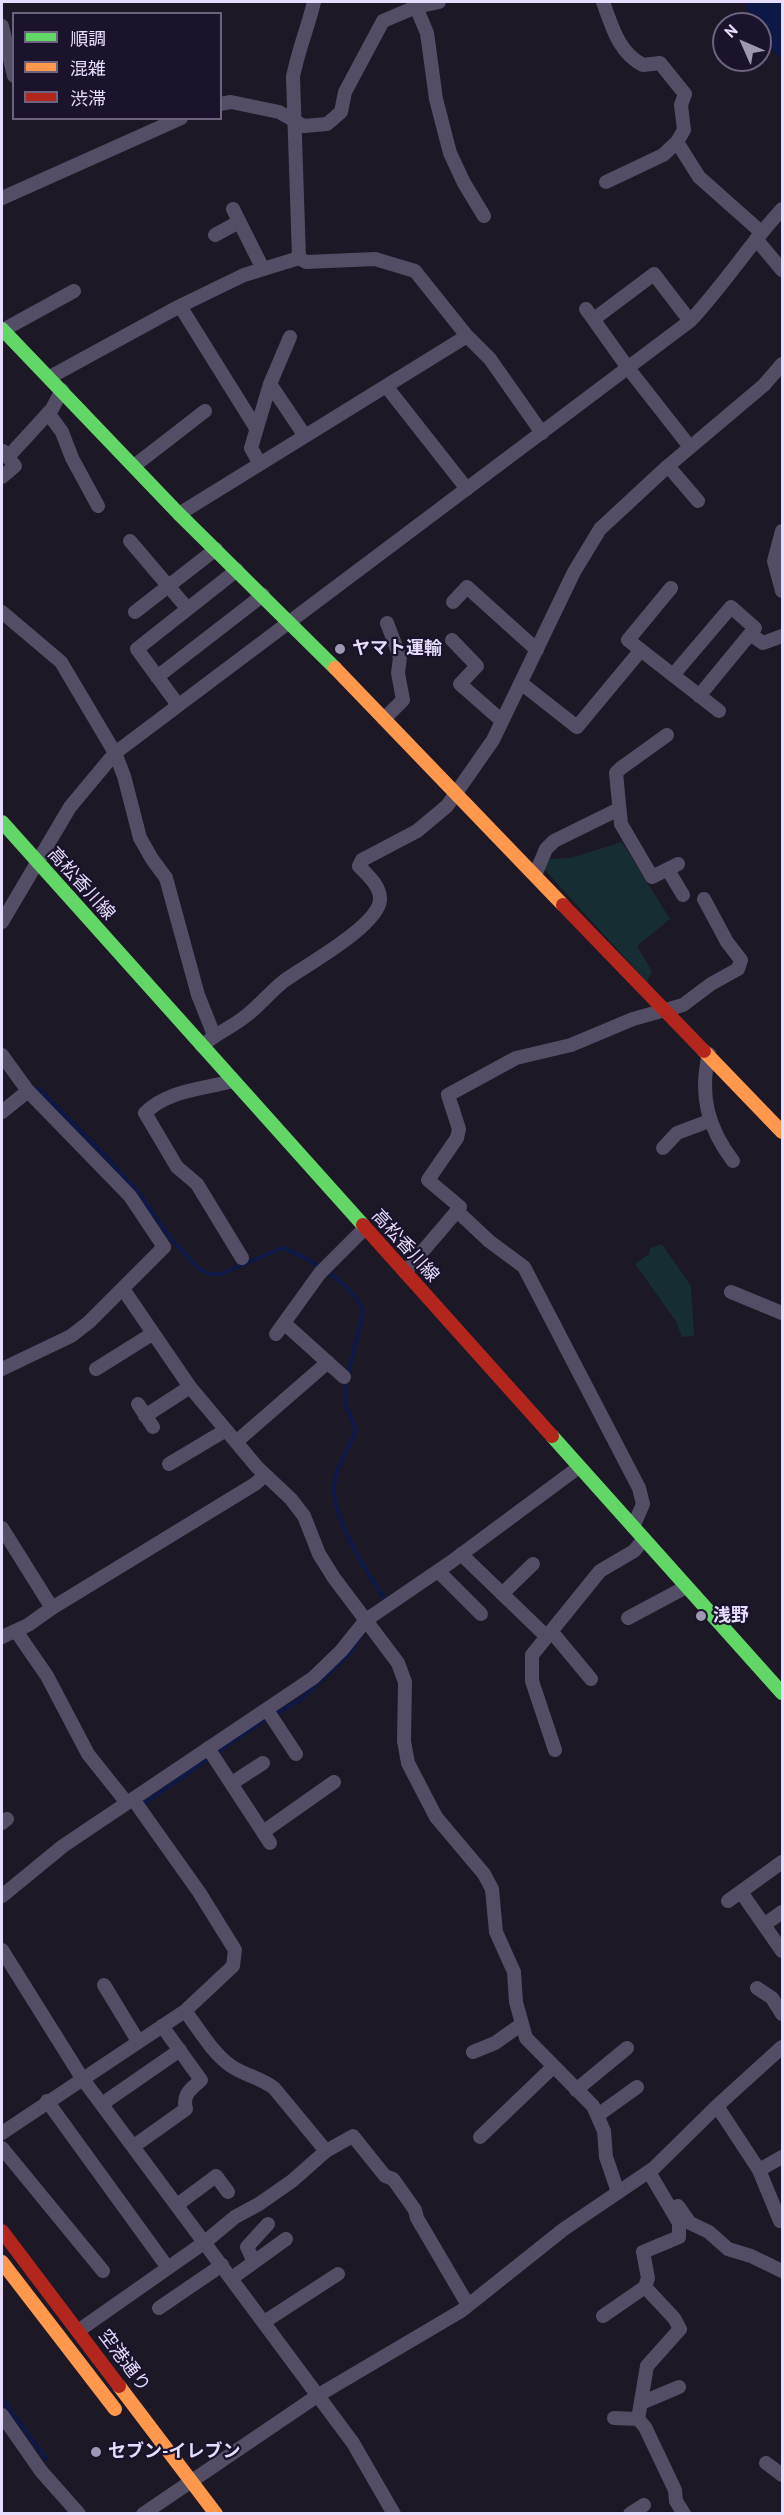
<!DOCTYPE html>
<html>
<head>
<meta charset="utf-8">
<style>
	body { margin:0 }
	#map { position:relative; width:784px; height:2515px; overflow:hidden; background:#1c1825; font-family:"PT Sans","Noto Sans JP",sans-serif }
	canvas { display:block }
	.frame { position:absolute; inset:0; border:3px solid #e7ddfe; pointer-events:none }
	.legend { position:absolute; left:12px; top:12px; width:210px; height:108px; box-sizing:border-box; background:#1b122b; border:2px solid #6d637f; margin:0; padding:8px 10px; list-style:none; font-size:18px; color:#e7ddfe }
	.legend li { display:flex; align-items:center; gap:12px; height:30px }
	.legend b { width:30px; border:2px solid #6d637f }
	.north { position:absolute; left:712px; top:12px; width:60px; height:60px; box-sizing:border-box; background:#1b122b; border:2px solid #6d637f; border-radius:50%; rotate:315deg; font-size:16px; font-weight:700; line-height:24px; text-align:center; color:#e7ddfe }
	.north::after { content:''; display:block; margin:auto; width:21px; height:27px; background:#a098b2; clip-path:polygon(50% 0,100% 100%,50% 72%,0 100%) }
</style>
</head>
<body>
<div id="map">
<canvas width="784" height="2515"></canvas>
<div class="frame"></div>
<ul class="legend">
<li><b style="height:8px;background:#63d668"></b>順調</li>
<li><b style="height:8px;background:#ff974d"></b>混雑</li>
<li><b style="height:8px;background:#b3261e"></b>渋滞</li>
</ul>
<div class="north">N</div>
</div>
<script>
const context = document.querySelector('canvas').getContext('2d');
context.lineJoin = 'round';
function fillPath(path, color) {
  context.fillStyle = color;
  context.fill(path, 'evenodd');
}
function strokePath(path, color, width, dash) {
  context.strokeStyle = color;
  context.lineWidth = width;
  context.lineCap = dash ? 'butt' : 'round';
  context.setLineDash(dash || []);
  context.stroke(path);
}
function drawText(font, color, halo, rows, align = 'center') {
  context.font = font + ' "PT Sans","Noto Sans JP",sans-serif';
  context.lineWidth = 4.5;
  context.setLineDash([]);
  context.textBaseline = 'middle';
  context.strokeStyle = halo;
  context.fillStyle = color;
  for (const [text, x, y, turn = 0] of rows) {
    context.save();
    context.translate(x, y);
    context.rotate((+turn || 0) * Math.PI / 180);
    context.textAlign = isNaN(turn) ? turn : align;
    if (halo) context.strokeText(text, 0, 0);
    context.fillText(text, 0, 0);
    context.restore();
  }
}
const green = new Path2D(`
	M 622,842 L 670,919 L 637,946 L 652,971 L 647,982 L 544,869 L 548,859 L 570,858 Z
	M 662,1244 L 691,1286 L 694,1336 L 682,1337 L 675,1320 L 635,1264 L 649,1254 L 650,1248 Z`);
const water = new Path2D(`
	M 740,2 L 782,2 L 782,59 L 760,40 L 760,24 L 750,24 L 746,3 Z`);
const stream = new Path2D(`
	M 38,1088 L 111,1162 L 139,1193 L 170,1238 L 199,1269 L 210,1274 L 221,1274 L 282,1248 C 307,1256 358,1287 363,1313 L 345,1387 L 345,1404 L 356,1430 C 349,1448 336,1467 334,1486 C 332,1520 369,1575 387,1603
	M 142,1805 L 261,1722 L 300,1700 L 349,1654 L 362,1635
	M 2,2399 L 46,2459`);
const street = new Path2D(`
	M 603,2 C 612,26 618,52 643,65 L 660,63 L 685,94 L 681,105 L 684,130 L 677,142 L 699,177 L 761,232
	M 416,7 L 427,33 L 436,99 L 450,153 L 464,183 L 484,216
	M 2,26 L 14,76
	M 220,104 L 231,102 L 279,112 L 304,126 L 327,124 L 341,112 L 345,92 L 383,21 L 416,7 L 439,2
	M 606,182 L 663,155 L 677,142
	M 2,198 L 181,118
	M 233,209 L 263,269
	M 215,235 L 239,222
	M 756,239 L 782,270
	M 299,258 L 293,77 C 298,51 308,27 314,2
	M 180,306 L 256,428
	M 586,309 L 628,368 L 690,447
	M 594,319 L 654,274 L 690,321
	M 3,330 L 74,291
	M 50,377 L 180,306 L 244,275 L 299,258 L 306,262 L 375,259 L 415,271 L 467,336 L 490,359 L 542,433
	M 270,384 L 305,436
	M 386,386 L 467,489
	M 48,413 L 62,432 L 72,458 L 98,506
	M 8,457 L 52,409 L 62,390
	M 260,464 L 251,448 L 270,384 L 290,337
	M 134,466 L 205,411
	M 668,466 L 698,501
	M 2,477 L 15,466 L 3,451
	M 179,514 L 467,336
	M 782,531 L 774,561 L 782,591
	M 130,541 L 187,608
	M 671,588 L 628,640 L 719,711
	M 453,602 L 467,587 L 537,650
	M 2,612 L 61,662 L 115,753 L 124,776 L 140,838 L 152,859 L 166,878 L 198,995 L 214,1035
	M 135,612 L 216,549
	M 750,634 L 763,643 L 782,636
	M 452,640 L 477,666 L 460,684 L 502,721
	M 673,675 L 731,607 L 755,628 L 699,696
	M 157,677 L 263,595
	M 521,683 L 577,727 L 641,650
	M 178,705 L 137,649 L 237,570
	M 384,719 L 403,700 L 398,673 L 400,657 L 387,623
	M 667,735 L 621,768 L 616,773 L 621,824 L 652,877 L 678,864
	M 668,870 L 683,895
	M 535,875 L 546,849 L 554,841 L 619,809
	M 2,922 L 70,807 L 115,753 L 690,321 C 723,286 749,245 782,209
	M 202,1046 C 216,1033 233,1027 247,1015 C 260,1005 271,991 284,981 C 306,965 378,926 380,900 C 381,886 367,875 359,866 L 362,860 L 417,831 L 447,806 L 493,740 L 574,572 L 600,529 L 668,466 L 764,385 L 782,364
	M 709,1054 C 699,1095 708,1128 733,1161
	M 2,1055 L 28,1091 L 130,1196 L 164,1247 L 89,1322 L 71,1336 L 2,1369
	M 233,1081 C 203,1089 168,1090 145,1113 L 177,1167 L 197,1184 L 242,1258
	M 2,1112 L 28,1091
	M 663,1148 L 677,1133 L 709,1121
	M 457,1211 L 460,1207 L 428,1180 L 457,1138 L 459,1129 L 448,1095 L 516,1058 L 571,1045 L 633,1019 L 683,1005 L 711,984 L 738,969 L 741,960 L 727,942 L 704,899
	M 405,1272 L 457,1211 L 489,1241 L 524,1267 L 639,1488 L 643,1504 L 633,1527
	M 123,1289 L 190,1387 L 257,1467 L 291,1499 L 304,1516 L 319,1554 L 334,1578 L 398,1663 L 405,1682 L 404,1741 L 408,1763 L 436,1817 L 484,1874 L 492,1889 L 496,1932 L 514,1972 L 516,2002 L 526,2038 L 593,2106 L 604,2131 L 606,2157 L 618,2192
	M 731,1292 L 782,1313
	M 284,1323 L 344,1377
	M 276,1334 L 320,1273 L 365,1228
	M 96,1369 L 152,1334
	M 138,1404 L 153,1427
	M 145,1416 L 190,1387
	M 236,1442 L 328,1362
	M 169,1464 L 226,1430
	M 2,1528 L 52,1608
	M 461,1554 L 546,1636
	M 438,1571 L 481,1614
	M 502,1594 L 533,1564
	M 628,1618 L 686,1587
	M 16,1631 L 47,1676 L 88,1754 L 127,1803
	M 551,1631 L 591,1679
	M 2,1637 L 28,1625 L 52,1608 L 255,1484 L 265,1475
	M 267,1710 L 296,1754
	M 208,1748 L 270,1843
	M 555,1750 L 532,1681 L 532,1655 L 600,1571 L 634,1551 L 644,1539
	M 232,1783 L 263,1763
	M 2,1823 L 7,1819
	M 263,1832 L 334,1782
	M 741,1892 L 782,1951
	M 2,1896 L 63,1846 L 313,1678 L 341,1651 L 366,1620 L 451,1562 L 579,1467
	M 728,1901 L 782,1862
	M 764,1925 L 782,1912
	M 2,1950 L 82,2078 L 353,2443 L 394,2514
	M 104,1985 L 138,2041
	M 757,1988 L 772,1998 L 782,2014
	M 185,2011 C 199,2029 212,2053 231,2066 C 244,2075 261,2078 274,2088 L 326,2151
	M 473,2052 L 495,2043 L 522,2024
	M 576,2090 L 627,2048
	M 47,2101 L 163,2261
	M 102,2104 L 180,2050
	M 717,2106 L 759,2170 L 780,2221 L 782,2220
	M 598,2115 L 637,2087
	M 2,2133 L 185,2011 L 233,1966 L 235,1950 L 199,1892 L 133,1799
	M 480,2137 L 553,2067
	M 134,2146 L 186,2109 C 182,2094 191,2089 201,2080 L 162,2026
	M 2,2148 L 103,2271
	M 759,2170 L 782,2157
	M 649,2172 L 679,2223 L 679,2237 L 643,2252 L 648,2278 L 645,2287 L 674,2318 L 680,2329 L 647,2366 L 638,2419 L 645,2427 L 675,2490 L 676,2501 L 684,2514
	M 177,2205 L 216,2176 L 228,2192
	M 678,2206 L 690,2223 L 709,2232 L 728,2249 L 751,2256 L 782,2271
	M 254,2262 L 247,2247 L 268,2224
	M 232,2278 L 286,2239
	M 159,2308 L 222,2265
	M 603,2316 L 645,2287
	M 264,2322 L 338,2274
	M 78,2331 L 205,2242 L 235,2217 L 259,2204 L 292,2181 L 326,2151 L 353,2136 L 385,2176 L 393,2179 L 415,2210 L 417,2218 L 468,2305
	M 641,2403 L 679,2387
	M 2,2415 L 41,2471 L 79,2514
	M 614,2418 L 638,2419
	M 766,2463 L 782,2475
	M 143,2514 L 317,2396 L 461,2311 L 564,2229 L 654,2168 L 717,2106 L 782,2047
	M 630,2514 L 644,2505`);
const fast = new Path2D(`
	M 2,329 L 179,514 L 335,668
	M 2,822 L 363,1225
	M 552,1436 L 782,1693`);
const slow = new Path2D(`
	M 335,668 L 563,905
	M 704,1051 L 782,1132
	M 2,2262 L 115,2409
	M 119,2386 L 216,2514`);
const jam = new Path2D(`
	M 563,905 L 704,1051
	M 363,1225 L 552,1436
	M 2,2231 L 119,2386`);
const markers = [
	[340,649,6,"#a098b2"],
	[701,1616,6,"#a098b2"],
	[96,2452,6,"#a098b2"]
];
const poiNames = [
	["ヤマト運輸",352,649],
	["浅野",713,1616],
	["セブン-イレブン",108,2452]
];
const streetNames = [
	["高松香川線",81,884,48],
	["高松香川線",405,1246,48],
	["空港通り",124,2361,53]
];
fillPath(green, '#162d33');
fillPath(water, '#0e1846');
strokePath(stream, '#0e1846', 4);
strokePath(street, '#534e65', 14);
strokePath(fast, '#63d668', 14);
strokePath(slow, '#ff974d', 14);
strokePath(jam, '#b3261e', 14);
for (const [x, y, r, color] of markers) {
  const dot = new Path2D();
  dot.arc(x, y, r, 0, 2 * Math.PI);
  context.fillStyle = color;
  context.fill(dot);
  strokePath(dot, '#1b122b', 2);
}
drawText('bold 18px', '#e7ddfe', '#1b122b', poiNames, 'left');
drawText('18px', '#e7ddfe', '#1b122b', streetNames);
</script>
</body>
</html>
